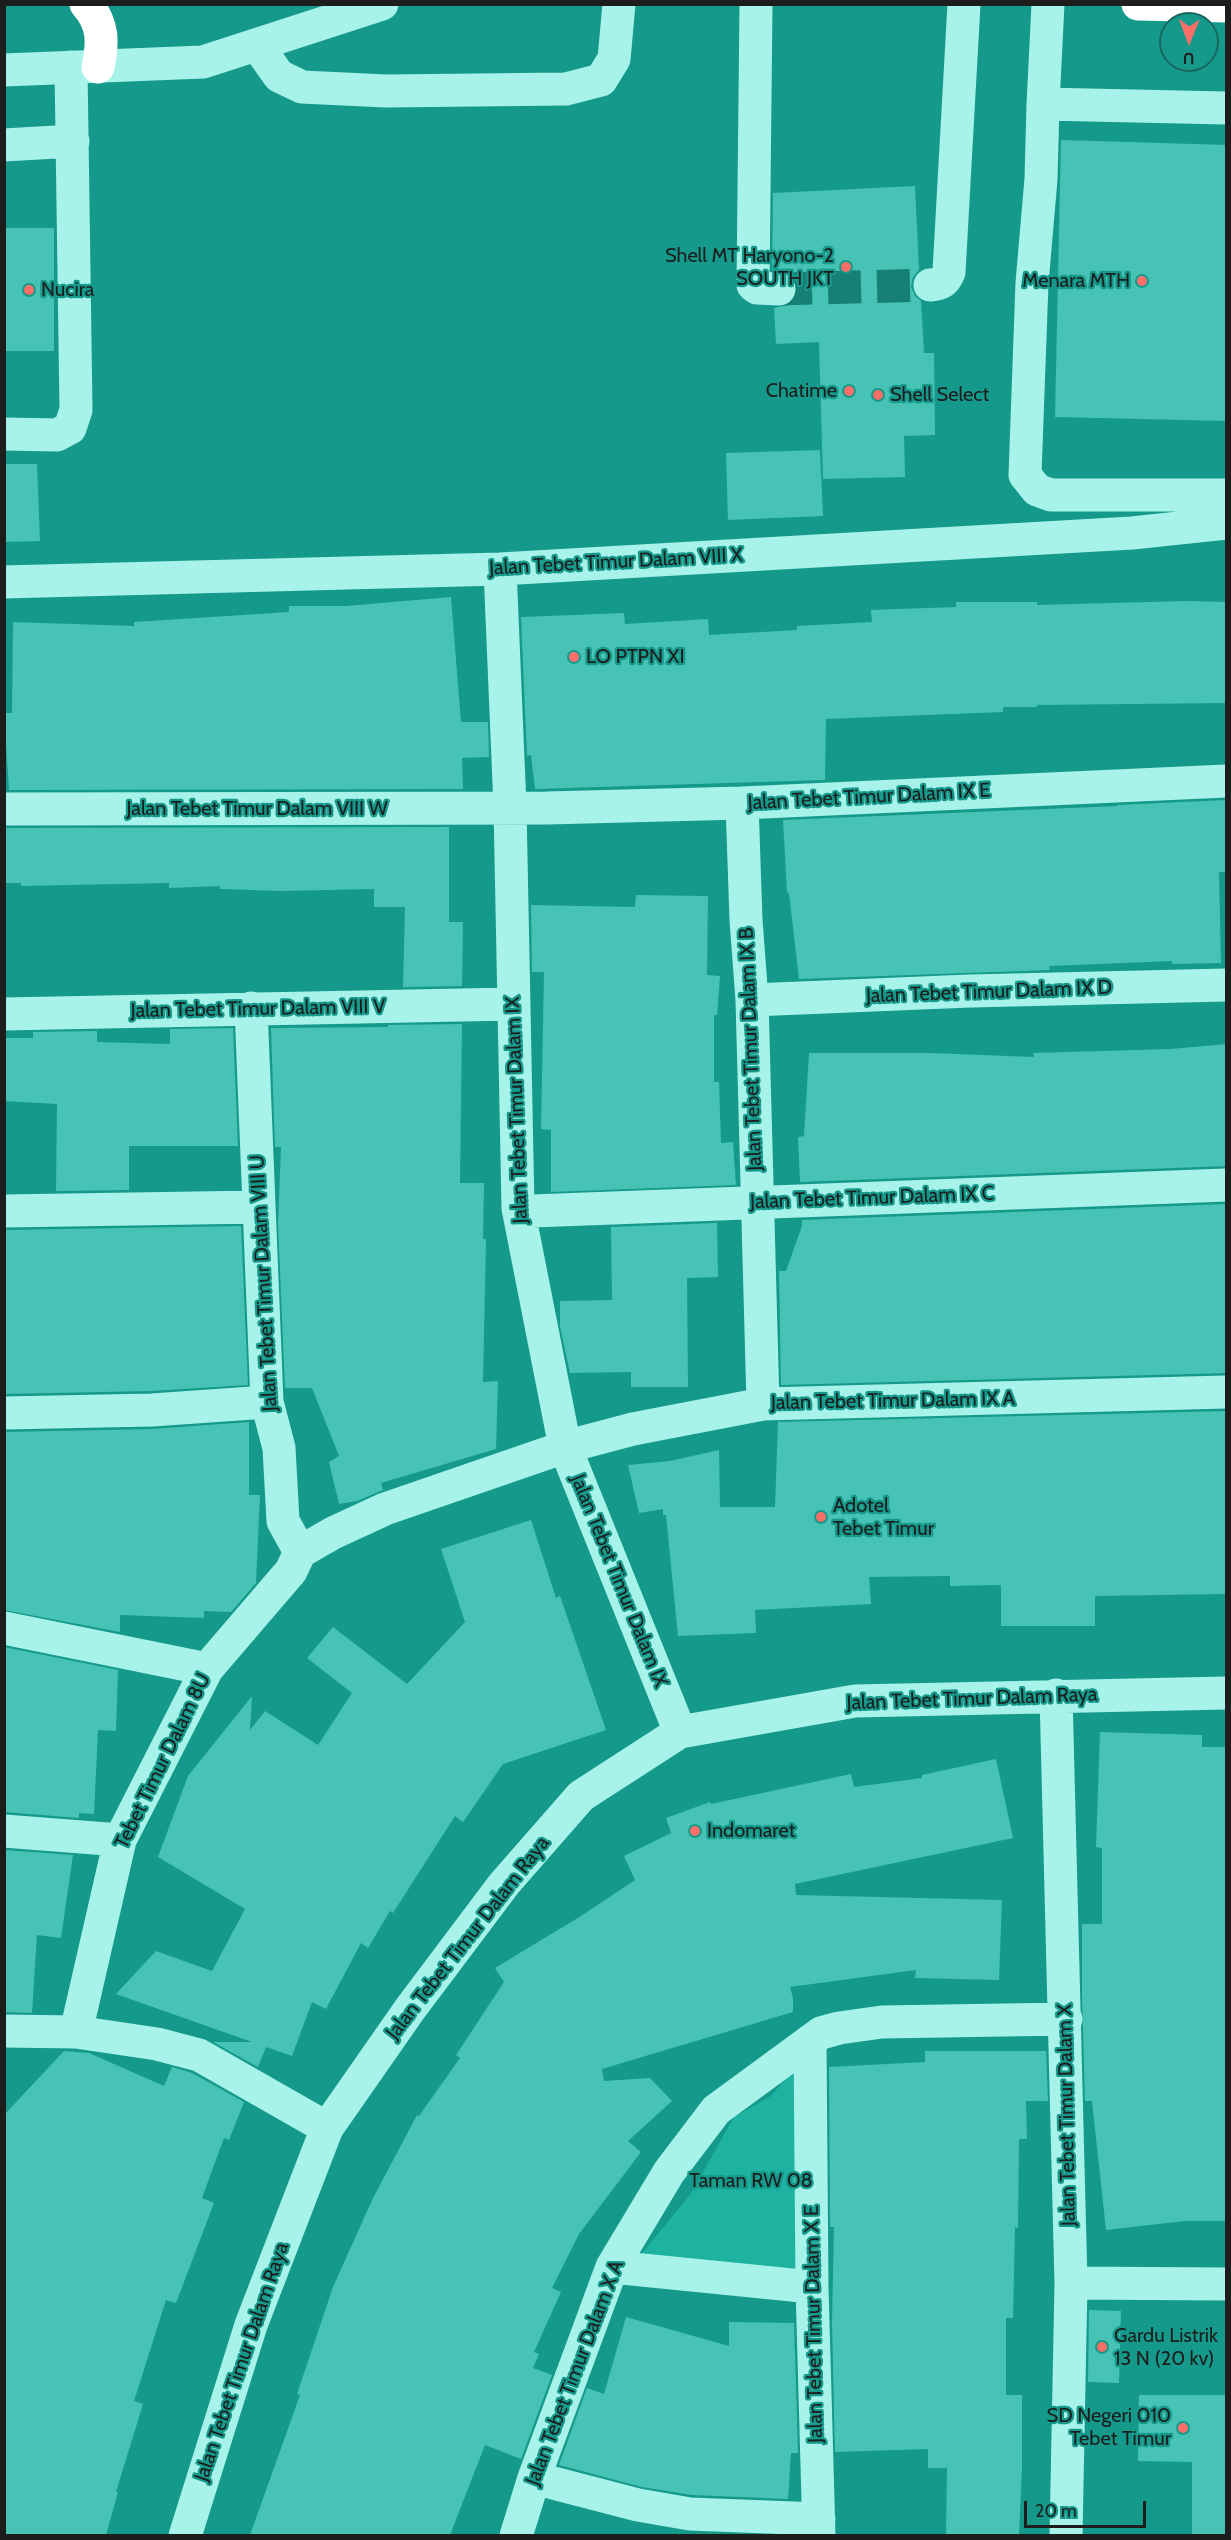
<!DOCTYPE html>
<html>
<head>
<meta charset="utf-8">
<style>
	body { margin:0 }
	#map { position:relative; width:1231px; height:2540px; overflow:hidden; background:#15998b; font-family:Cabin,sans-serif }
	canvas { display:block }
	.frame { position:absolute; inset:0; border:6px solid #1d1d1d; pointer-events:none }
	.north { position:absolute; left:1159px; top:12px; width:60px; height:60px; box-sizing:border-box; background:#15998b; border:2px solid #18675f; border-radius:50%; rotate:181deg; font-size:16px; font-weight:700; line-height:24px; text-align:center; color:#1d1d1d }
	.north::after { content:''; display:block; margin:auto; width:21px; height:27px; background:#ff6f6a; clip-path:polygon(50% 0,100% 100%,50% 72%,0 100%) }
	.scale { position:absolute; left:1024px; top:2501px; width:122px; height:27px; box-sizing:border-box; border:3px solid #1d1d1d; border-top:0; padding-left:8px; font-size:18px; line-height:21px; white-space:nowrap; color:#1d1d1d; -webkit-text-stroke:4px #15998b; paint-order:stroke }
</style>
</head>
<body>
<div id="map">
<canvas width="1231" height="2540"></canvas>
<div class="frame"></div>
<div class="north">U</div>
<div class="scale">20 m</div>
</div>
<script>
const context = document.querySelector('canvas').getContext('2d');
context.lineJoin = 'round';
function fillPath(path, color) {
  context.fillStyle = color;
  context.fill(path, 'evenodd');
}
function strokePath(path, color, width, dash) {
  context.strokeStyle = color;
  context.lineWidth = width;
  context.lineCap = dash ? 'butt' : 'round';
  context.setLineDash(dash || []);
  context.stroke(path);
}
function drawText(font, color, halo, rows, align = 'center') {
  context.font = font + ' Cabin,sans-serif';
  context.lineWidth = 4.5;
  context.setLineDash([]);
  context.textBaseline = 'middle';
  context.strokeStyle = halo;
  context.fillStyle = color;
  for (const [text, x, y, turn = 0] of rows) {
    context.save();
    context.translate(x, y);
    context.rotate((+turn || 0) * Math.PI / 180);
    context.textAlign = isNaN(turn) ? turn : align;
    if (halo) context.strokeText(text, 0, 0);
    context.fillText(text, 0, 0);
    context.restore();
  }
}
const green = new Path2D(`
	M 795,2067 L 799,2274 L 637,2259 L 690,2195 L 734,2117 L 771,2096 Z`);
const building = new Path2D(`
	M 1061,140 L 1227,145 L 1227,421 L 1055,417 Z
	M 915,186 L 919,270 L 913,277 L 911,287 L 915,296 L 921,301 L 924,353 L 934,353 L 935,435 L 904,436 L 905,477 L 823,479 L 819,342 L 776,344 L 774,308 L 788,305 L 795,299 L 798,289 L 795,280 L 790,274 L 772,270 L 773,193 Z
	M 4,228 L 54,228 L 54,351 L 4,351 Z
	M 820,450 L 823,516 L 728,520 L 726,453 Z
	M 4,464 L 37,464 L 40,541 L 4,542 Z
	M 451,597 L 461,722 L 488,722 L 489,757 L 462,758 L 463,789 L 9,790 L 4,713 L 12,713 L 13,622 L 134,626 L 134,622 L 289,612 L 289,606 L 346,606 Z
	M 1186,601 L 1227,602 L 1227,703 L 1037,705 L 1037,707 L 1003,707 L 1003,712 L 826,719 L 825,780 L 535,789 L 531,755 L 527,756 L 521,617 L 624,613 L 625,624 L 708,619 L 709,635 L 797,630 L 797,626 L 872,622 L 871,610 L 956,607 L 956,602 L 1037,602 L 1037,605 Z
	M 1227,800 L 1227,872 L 1219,872 L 1221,963 L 1172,964 L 1172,961 L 1049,966 L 1050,970 L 799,979 L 789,893 L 787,892 L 783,820 L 1118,806 L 1118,805 Z
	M 449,827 L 449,922 L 463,922 L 462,986 L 403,987 L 405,907 L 374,907 L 374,889 L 282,891 L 220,889 L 220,886 L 169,888 L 169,883 L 21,886 L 21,883 L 4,883 L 4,828 Z
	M 636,895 L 708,896 L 707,975 L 720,976 L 717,1015 L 714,1015 L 714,1082 L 719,1082 L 721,1143 L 733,1142 L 736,1185 L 551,1192 L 551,1130 L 541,1129 L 544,972 L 532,972 L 531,905 L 635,907 Z
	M 462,1024 L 460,1183 L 484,1183 L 483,1239 L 486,1239 L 483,1382 L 498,1381 L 496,1449 L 381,1483 L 383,1490 L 357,1501 L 339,1504 L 329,1462 L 339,1456 L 312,1388 L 285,1388 L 278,1223 L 281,1147 L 275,1147 L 271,1028 L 388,1027 L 388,1025 Z
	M 233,1028 L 238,1146 L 129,1146 L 129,1190 L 56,1191 L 57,1104 L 4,1101 L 4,1038 L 33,1038 L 33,1032 L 97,1031 L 97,1042 L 170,1044 L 170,1029 Z
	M 1227,1044 L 1227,1166 L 800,1182 L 798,1137 L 804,1136 L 809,1053 L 930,1053 L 1034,1057 L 1033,1053 L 1170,1049 Z
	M 1227,1204 L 1227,1373 L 781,1385 L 779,1271 L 786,1271 L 802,1226 L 802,1220 Z
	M 717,1223 L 718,1277 L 687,1278 L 688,1387 L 631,1387 L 631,1372 L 570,1373 L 560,1326 L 560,1301 L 612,1300 L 611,1227 Z
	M 241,1226 L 248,1385 L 151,1391 L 4,1394 L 4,1230 Z
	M 1227,1411 L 1227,1594 L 1095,1596 L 1095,1626 L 1001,1626 L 1001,1585 L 950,1586 L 950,1576 L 869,1577 L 871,1604 L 755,1610 L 756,1633 L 678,1636 L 666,1515 L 663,1515 L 663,1509 L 639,1513 L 628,1465 L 670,1461 L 719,1450 L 720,1507 L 775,1507 L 778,1422 Z
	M 249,1422 L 249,1495 L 260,1495 L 256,1583 L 231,1612 L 204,1611 L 204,1618 L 120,1615 L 120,1632 L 4,1610 L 4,1432 L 152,1429 Z
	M 531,1520 L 556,1598 L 560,1596 L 606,1730 L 503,1764 L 463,1822 L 455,1816 L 393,1913 L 390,1911 L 368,1948 L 361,1943 L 326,2009 L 312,2002 L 292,2056 L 266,2047 L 258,2067 L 213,2042 L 252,2042 L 116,1994 L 156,1951 L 212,1971 L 245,1909 L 158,1857 L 188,1776 L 252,1696 L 250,1730 L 265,1711 L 318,1745 L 352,1693 L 307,1658 L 333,1627 L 407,1684 L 465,1622 L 441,1549 Z
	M 4,1647 L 118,1670 L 116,1731 L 98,1730 L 94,1814 L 79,1813 L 79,1818 L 4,1812 Z
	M 1100,1732 L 1202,1735 L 1202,1747 L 1227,1747 L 1227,2221 L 1185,2221 L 1106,2230 L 1092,2101 L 1085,2101 L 1082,1994 L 1082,1924 L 1102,1924 L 1102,1848 L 1096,1847 Z
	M 996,1759 L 1013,1838 L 795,1884 L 796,1895 L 1002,1900 L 999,1980 L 915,1978 L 916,1970 L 790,1987 L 793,1998 L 793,2012 L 602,2069 L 604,2081 L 650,2078 L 672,2101 L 628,2141 L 641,2152 L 579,2234 L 552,2288 L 561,2292 L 534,2352 L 539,2354 L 533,2368 L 552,2375 L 521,2459 L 485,2445 L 450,2535 L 250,2535 L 300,2395 L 297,2394 L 333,2287 L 373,2198 L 417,2115 L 419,2116 L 460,2058 L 456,2055 L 504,1982 L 495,1968 L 581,1916 L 635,1880 L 624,1856 L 671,1833 L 666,1818 L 710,1802 L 711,1804 L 851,1774 L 854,1787 L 922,1778 L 922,1775 Z
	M 4,1850 L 73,1855 L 61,1938 L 37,1935 L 32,2013 L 4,2012 Z
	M 64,2051 L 89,2053 L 164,2086 L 172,2067 L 192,2073 L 244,2102 L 229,2140 L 224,2138 L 202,2198 L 214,2203 L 176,2303 L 166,2300 L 134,2401 L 143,2404 L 116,2492 L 118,2492 L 106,2535 L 4,2535 L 4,2115 Z
	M 925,2051 L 1046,2051 L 1048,2101 L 1026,2101 L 1027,2139 L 1019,2139 L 1018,2228 L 1015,2227 L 1013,2318 L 1006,2318 L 1006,2395 L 1022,2395 L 1022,2468 L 1019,2535 L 946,2535 L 947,2468 L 928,2468 L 928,2449 L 835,2452 L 832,2323 L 834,2227 L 830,2227 L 829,2067 L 925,2062 Z
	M 1089,2310 L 1121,2311 L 1119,2383 L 1088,2382 Z
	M 626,2317 L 729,2346 L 729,2322 L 794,2323 L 798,2453 L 791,2453 L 788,2499 L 692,2495 L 642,2487 L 559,2465 L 587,2388 L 604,2394 Z
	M 1139,2395 L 1227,2395 L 1227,2535 L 1192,2535 L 1192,2462 L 1138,2461 Z`);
const minorTunnel = new Path2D(`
	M 779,289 L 930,285`);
const minor = new Path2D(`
	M 756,4 L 753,285 L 757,288 L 779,289
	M 257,45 L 279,76 L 302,87 L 386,91 L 566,89 L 601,80 L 614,59 L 619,4
	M 4,70 L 203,62 L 382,4
	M 1043,104 L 1048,4
	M 1226,108 L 1043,104 L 1041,179 L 1032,283 L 1025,475 L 1037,490 L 1051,495 L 1226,495
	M 4,145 L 73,141
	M 930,285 C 941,284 945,282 949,272 L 964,4
	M 4,434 L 57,435 L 70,428 L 76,410 L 71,67
	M 500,569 L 510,807 L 518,1208 L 565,1447 L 680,1732
	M 4,582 L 500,569 L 1132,533 L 1226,523
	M 742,803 L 746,920 L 752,1000 L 763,1404
	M 4,809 L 547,808 L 742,803 L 1226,781
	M 752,1000 L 970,991 L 1226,985
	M 251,1008 L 267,1402 L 279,1448 L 283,1521 L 300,1552
	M 4,1014 L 512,1004
	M 518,1208 L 532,1211 L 1226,1185
	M 4,1211 L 259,1207
	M 4,1413 L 152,1410 L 267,1402
	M 4,1628 L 207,1669
	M 1056,1695 L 1071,2283 L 1066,2536
	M 4,1831 L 120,1840
	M 4,2031 L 76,2032 L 157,2044 L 199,2055 L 327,2128
	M 76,2032 L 120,1840 L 207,1669 L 291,1571 L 300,1552 L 333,1533 L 385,1509 L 565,1447 L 633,1429 L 763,1404 L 1226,1392
	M 810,2041 L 812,2287 L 819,2536
	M 612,2267 L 812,2287
	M 1071,2283 L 1226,2284
	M 534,2478 L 638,2505 L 690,2514 L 819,2519
	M 185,2536 L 251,2325 L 327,2128 L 410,2009 L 504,1884 L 581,1796 L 680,1732 L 855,1701 L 1226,1693
	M 516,2536 L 534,2478 L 612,2267 L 669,2172 L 716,2110 L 821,2033 L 839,2028 L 882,2022 L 1066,2019`);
const highway = new Path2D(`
	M 86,4 C 104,24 103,43 98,67
	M 1138,4 L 1226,6`);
const markers = [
	[846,267,6,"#ff6f6a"],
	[1142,281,6,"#ff6f6a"],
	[29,290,6,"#ff6f6a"],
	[849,391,6,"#ff6f6a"],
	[878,395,6,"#ff6f6a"],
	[574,657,6,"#ff6f6a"],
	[821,1517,6,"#ff6f6a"],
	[695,1831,6,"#ff6f6a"],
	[1102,2347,6,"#ff6f6a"],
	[1183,2428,6,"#ff6f6a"]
];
const poiNames = [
	["Shell MT Haryono-2",834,256,"right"],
	["SOUTH JKT",834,279,"right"],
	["Menara MTH",1130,281,"right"],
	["Nucira",41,290],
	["Chatime",837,391,"right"],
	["Shell Select",890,395],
	["LO PTPN XI",586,657],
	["Adotel",833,1506],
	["Tebet Timur",833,1529],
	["Indomaret",707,1831],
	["Gardu Listrik",1114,2336],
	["13 N (20 kv)",1114,2359],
	["SD Negeri 010",1171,2416,"right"],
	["Tebet Timur",1171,2439,"right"]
];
const streetNames = [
	["Jalan Tebet Timur Dalam VIII X",616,562,-3],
	["Jalan Tebet Timur Dalam IX E",869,797,-3],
	["Jalan Tebet Timur Dalam VIII W",257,809],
	["Jalan Tebet Timur Dalam IX D",989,992,-2],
	["Jalan Tebet Timur Dalam VIII V",258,1009,-1],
	["Jalan Tebet Timur Dalam IX B",751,1049,-92],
	["Jalan Tebet Timur Dalam IX",517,1110,-92],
	["Jalan Tebet Timur Dalam IX C",872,1198,-2],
	["Jalan Tebet Timur Dalam VIII U",264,1283,-93],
	["Jalan Tebet Timur Dalam IX A",893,1401,-1],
	["Jalan Tebet Timur Dalam IX",619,1581,68],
	["Jalan Tebet Timur Dalam Raya",972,1699,-2],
	["Tebet Timur Dalam 8U",163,1761,-64],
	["Jalan Tebet Timur Dalam Raya",468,1938,-52],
	["Jalan Tebet Timur Dalam X",1067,2115,-91],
	["Jalan Tebet Timur Dalam X E",814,2324,-91],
	["Jalan Tebet Timur Dalam Raya",242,2362,-71],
	["Jalan Tebet Timur Dalam X A",575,2373,-69]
];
const parkNames = [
	["Taman RW 08",751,2181]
];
fillPath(green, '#1db3a0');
fillPath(building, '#46c3b4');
strokePath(minorTunnel, '#178075', 33, [33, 16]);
strokePath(minor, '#a8f3e9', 33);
strokePath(highway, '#fff', 33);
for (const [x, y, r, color] of markers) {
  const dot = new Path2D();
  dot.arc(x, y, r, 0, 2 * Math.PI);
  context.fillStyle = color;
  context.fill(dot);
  strokePath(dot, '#15998b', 2);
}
drawText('20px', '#1d1d1d', '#15998b', poiNames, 'left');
drawText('20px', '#1d1d1d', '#15998b', streetNames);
drawText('20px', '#1b1d1c', '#15998b', parkNames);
</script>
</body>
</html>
